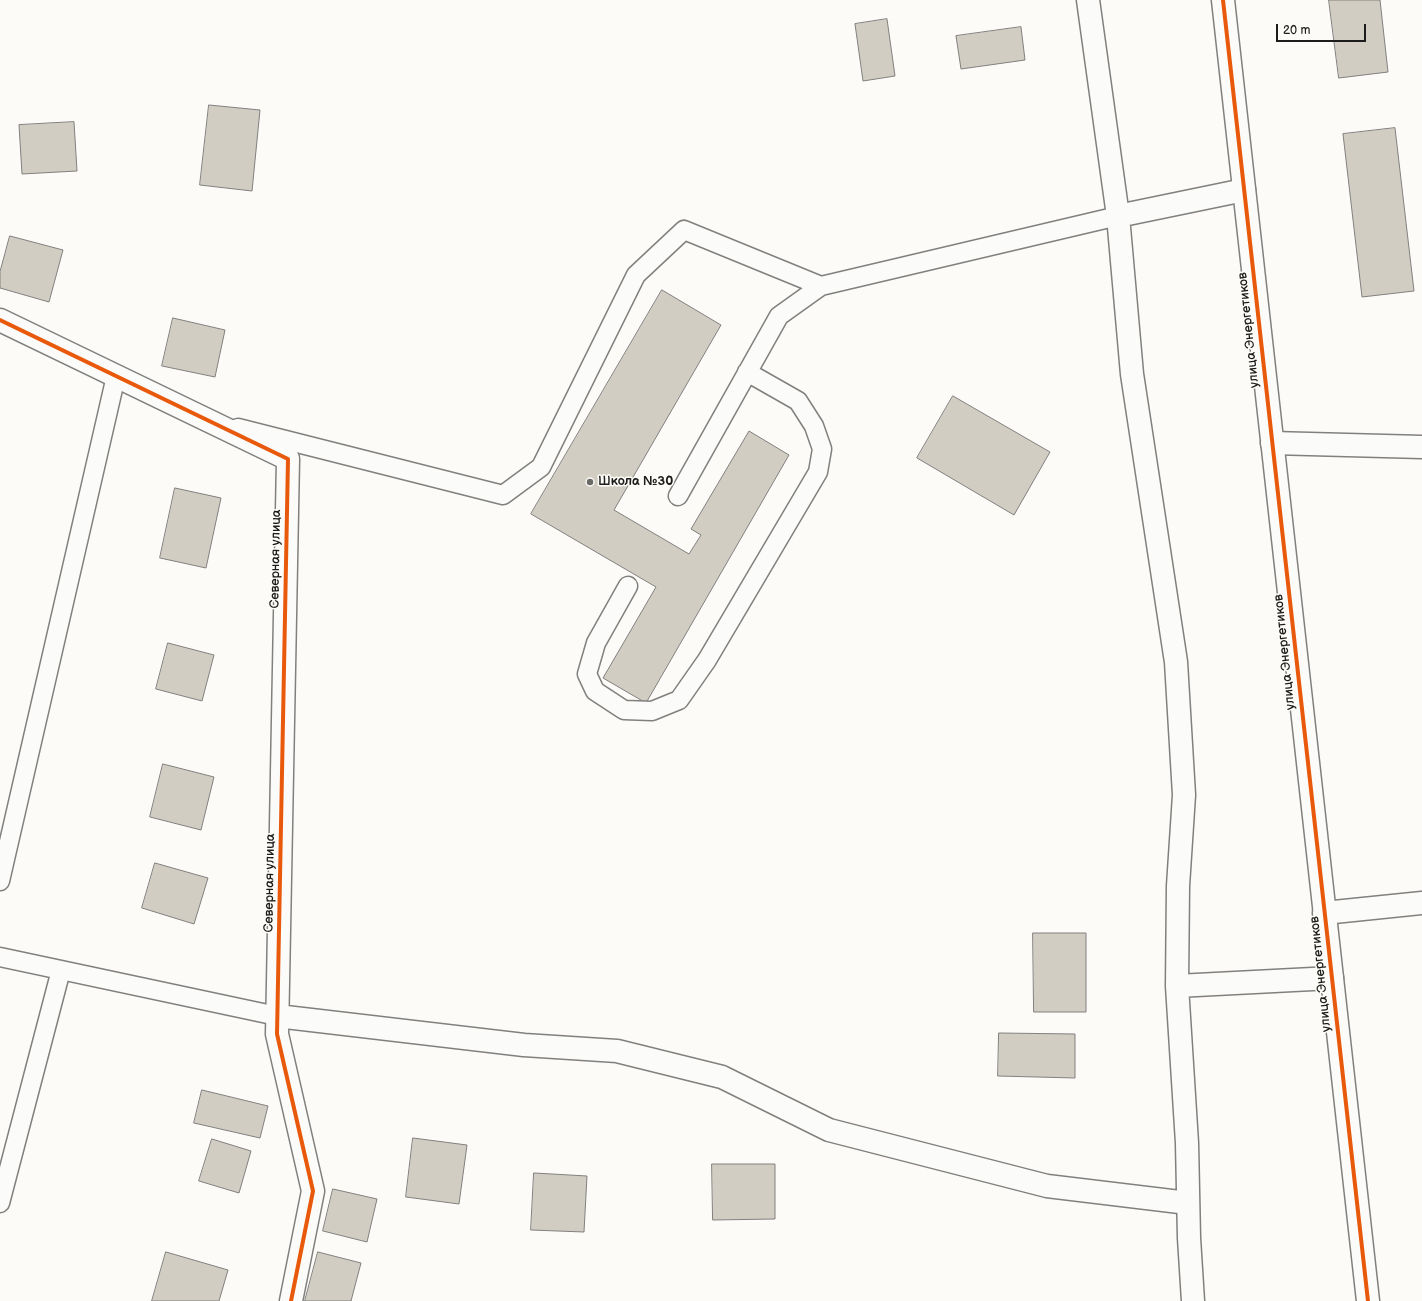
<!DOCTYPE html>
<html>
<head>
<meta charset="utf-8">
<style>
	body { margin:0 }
	#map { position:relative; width:1422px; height:1301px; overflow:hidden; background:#fcfbf8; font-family:"Balsamiq Sans",sans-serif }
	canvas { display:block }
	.scale { position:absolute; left:1276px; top:24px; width:90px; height:18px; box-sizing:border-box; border:2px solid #1c1c1c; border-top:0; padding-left:5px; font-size:12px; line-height:14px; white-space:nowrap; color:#1c1c1c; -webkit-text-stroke:3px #fdfcf7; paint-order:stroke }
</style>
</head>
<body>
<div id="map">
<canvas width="1422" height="1301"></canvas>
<div class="scale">20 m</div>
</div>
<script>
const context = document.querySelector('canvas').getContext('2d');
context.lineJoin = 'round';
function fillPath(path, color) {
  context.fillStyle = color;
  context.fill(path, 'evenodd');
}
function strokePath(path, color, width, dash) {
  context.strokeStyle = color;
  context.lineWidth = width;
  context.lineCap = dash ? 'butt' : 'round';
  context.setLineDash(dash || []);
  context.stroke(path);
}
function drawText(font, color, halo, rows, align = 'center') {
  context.font = font + ' "Balsamiq Sans",sans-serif';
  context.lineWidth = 3;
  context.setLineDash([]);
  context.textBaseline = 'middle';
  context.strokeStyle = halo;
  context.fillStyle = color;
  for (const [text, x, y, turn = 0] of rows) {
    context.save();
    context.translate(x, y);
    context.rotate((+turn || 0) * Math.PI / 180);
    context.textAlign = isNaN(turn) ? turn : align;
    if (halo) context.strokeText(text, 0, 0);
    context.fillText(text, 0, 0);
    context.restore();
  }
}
const building = new Path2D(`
	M 1329,0 L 1380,0 L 1388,72 L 1339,78 Z
	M 887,19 L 895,76 L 863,81 L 855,24 Z
	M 1021,27 L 1025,60 L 961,69 L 956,36 Z
	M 209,105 L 260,110 L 252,191 L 200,185 Z
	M 74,122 L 77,171 L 22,174 L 19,125 Z
	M 1395,128 L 1414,291 L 1362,297 L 1343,134 Z
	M 10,236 L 63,250 L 49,302 L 0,288 L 0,272 Z
	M 662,290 L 721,325 L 614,510 L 689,554 L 701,535 L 691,529 L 749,431 L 789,455 L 646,703 L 603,678 L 656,587 L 531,514 Z
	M 173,318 L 225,330 L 215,377 L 162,366 Z
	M 953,396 L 1050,452 L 1014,515 L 917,458 Z
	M 175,488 L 221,498 L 206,568 L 160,558 Z
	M 168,643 L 214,655 L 202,701 L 156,689 Z
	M 163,764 L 214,777 L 201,830 L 150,817 Z
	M 155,863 L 208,878 L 194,924 L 142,908 Z
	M 1033,933 L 1086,933 L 1086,1012 L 1034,1012 Z
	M 999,1033 L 1075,1034 L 1075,1078 L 998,1076 Z
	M 202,1090 L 268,1106 L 260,1138 L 194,1123 Z
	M 413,1138 L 467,1145 L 459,1204 L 406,1197 Z
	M 212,1139 L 251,1151 L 239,1193 L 199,1181 Z
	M 712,1164 L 775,1164 L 775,1219 L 713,1220 Z
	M 534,1173 L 587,1176 L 584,1232 L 531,1230 Z
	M 333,1189 L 377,1199 L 367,1242 L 323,1231 Z
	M 166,1252 L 228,1270 L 219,1301 L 152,1301 Z
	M 318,1252 L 361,1263 L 351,1301 L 305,1301 Z`);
const lane = new Path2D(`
	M 238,428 L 503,495 L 541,467 L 636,275 L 684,230 L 821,286 L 1118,216
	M 678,496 L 779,316 L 821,286
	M 628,586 L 596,643 L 587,674 L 595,691 L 624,710 L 652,711 L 679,700 L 707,660 L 818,472 L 822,449 L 814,426 L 798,401 L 747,372
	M 0,881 L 116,376
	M 0,957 L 277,1016
	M 0,1203 L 61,970`);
const street = new Path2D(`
	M 1088,0 L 1118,216 L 1132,374 L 1176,662 L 1184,795 L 1178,886 L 1177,986
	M 1118,216 L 1244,190
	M 0,320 L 288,459 L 277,1034 L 313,1191 L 291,1301
	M 1272,443 L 1422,447
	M 1324,913 L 1422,903
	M 277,1016 L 524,1045 L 617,1051 L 722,1077 L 829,1130 L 1047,1186 L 1188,1203
	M 1193,1301 L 1189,1238 L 1187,1143 L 1177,986 L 1332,978`);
const secondary = new Path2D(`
	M 1223,0 L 1368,1301`);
const cycleway = new Path2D(`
	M 1223,0 L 1368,1301
	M 0,320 L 288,459 L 277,1034 L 313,1191 L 291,1301`);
const markers = [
	[590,482,4,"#6a6a69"]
];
const streetNames = [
	["улица Энергетиков",1249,330,-96],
	["Северная улица",276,559,-89],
	["улица Энергетиков",1285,652,-96],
	["Северная улица",270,883,-89],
	["улица Энергетиков",1321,974,-96]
];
const poiNames = [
	["Школа №30",598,482]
];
fillPath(building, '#d2cdc2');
strokePath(building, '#81807f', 1);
strokePath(lane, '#81807f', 21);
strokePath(street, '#81807f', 25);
strokePath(secondary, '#81807f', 25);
strokePath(lane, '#fbfbf9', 18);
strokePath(street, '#fbfbf9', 22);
strokePath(secondary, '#fbfbf9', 22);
strokePath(cycleway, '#e8590c', 4);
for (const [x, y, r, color] of markers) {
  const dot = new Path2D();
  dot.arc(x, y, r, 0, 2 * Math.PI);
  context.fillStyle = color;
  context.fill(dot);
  strokePath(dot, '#fdfcf7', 1.5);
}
drawText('13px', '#1c1c1c', '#fdfcf7', streetNames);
drawText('bold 13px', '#1c1c1c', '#fdfcf7', poiNames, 'left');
</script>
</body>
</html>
